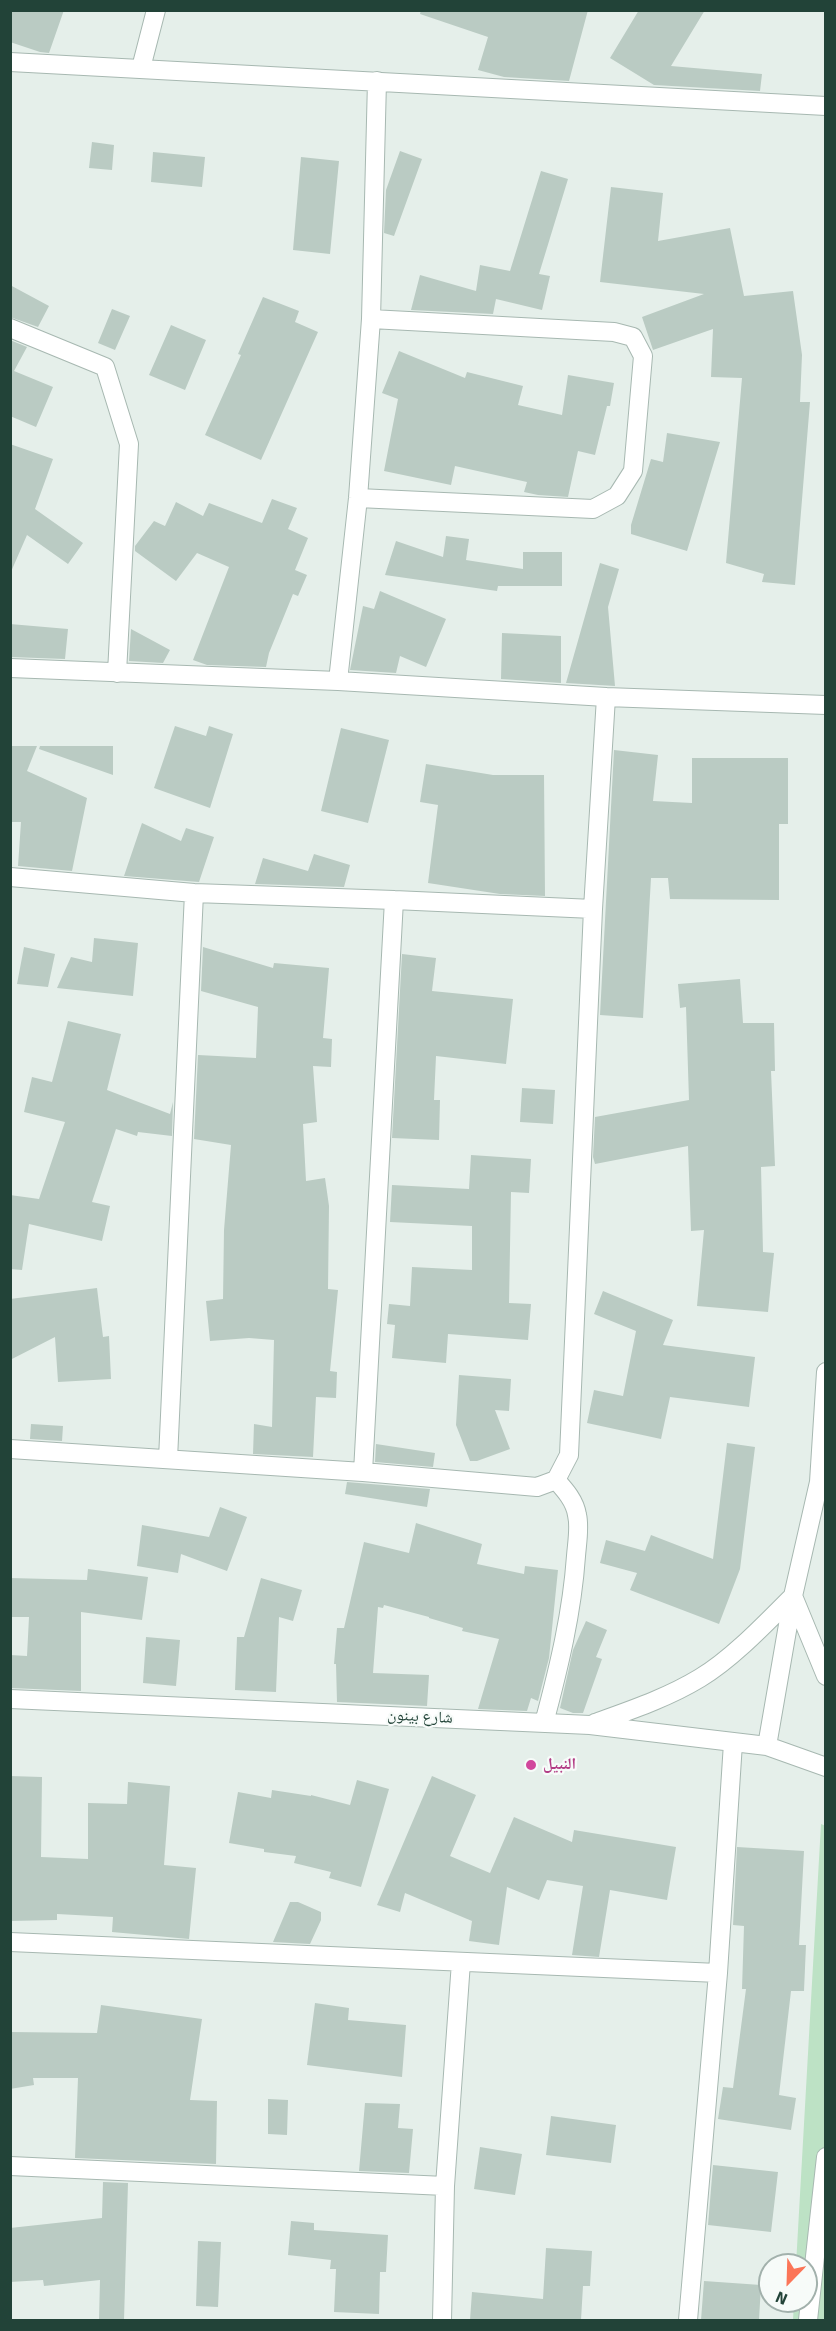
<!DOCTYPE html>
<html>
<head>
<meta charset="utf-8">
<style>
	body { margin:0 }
	#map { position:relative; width:836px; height:2331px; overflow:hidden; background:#e5efea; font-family:Signika,sans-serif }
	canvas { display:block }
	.frame { position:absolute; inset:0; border:12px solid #224338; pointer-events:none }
	.north { position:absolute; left:758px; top:2253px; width:60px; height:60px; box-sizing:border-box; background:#f7fbf9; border:2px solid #a2b1ac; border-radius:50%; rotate:203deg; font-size:16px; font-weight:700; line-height:24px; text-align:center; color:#224338 }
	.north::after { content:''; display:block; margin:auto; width:21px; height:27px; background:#fb7558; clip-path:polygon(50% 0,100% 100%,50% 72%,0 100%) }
</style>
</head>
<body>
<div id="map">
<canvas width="836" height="2331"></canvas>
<div class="frame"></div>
<div class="north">N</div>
</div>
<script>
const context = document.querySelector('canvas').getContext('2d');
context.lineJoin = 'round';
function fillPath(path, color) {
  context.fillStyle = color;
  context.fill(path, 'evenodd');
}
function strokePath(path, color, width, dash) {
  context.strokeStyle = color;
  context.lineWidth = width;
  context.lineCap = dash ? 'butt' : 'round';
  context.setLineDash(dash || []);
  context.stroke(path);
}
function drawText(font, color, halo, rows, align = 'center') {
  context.font = font + ' Signika,"Noto Naskh Arabic",sans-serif';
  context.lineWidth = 4.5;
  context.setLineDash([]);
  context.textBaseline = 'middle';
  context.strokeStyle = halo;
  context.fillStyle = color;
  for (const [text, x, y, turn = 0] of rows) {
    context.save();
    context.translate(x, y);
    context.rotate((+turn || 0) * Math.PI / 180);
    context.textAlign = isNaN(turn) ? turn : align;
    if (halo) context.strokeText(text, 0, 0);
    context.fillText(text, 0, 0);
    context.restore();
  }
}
const green = new Path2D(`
	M 821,1824 L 826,1826 L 825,2320 L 793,2320 L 794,2301 L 806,2301 L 806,2265 L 796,2265 Z`);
const building = new Path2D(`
	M 10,10 L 64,10 L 49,53 L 40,52 L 10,42 Z
	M 421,10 L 588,10 L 569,81 L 504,77 L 478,70 L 488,37 L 420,14 Z
	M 639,10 L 705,10 L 671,66 L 762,74 L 760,91 L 654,85 L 610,58 Z
	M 92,142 L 114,145 L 112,170 L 89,168 Z
	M 400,151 L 422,159 L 394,236 L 384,233 L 386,190 Z
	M 153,152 L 205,157 L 202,187 L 151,182 Z
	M 301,157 L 339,161 L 330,254 L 293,250 Z
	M 541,171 L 568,179 L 539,274 L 550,276 L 542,310 L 496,299 L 493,314 L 411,310 L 420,275 L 476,291 L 480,265 L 510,271 Z
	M 611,187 L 663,193 L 658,241 L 730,228 L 744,296 L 793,291 L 802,355 L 800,402 L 810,402 L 795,585 L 762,582 L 764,574 L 726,563 L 742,378 L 711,377 L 713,329 L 653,350 L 642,317 L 704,294 L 600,282 Z
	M 10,285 L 49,306 L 38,327 L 10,317 Z
	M 263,297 L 299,311 L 295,322 L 318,332 L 261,460 L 205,435 L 241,355 L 238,354 Z
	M 112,309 L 130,316 L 115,350 L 98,343 Z
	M 171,325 L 206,340 L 185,390 L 149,375 Z
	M 10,340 L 27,347 L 14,371 L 53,387 L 36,427 L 10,416 Z
	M 399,351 L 465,378 L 467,372 L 523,386 L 518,405 L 562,415 L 568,375 L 614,383 L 610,406 L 607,406 L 595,455 L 578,451 L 568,497 L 538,495 L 524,492 L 527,482 L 455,466 L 451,485 L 384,471 L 398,399 L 382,393 Z
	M 667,433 L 720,442 L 687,551 L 631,534 L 631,525 L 651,459 L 663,462 Z
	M 10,444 L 53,459 L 35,509 L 83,543 L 68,564 L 27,535 L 10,574 Z
	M 272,499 L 297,508 L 288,529 L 308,538 L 295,570 L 307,575 L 298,596 L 293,594 L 269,653 L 266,667 L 207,665 L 193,660 L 229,567 L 197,553 L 176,581 L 135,551 L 135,546 L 154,521 L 165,526 L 176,502 L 203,516 L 209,503 L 262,523 Z
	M 446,536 L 469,539 L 466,560 L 523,569 L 523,552 L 562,552 L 562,586 L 498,586 L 497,591 L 385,575 L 396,541 L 443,557 Z
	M 600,563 L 619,569 L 608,607 L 615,686 L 566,683 Z
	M 380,591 L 446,619 L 426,667 L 400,656 L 396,673 L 350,670 L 363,606 L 374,609 Z
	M 10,624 L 68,629 L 65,659 L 10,657 Z
	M 131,629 L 170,650 L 163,663 L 129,661 Z
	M 502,633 L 561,636 L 561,683 L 501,679 Z
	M 175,726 L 206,736 L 209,726 L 233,734 L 210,808 L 154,788 Z
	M 341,728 L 389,740 L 368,823 L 321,811 Z
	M 10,746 L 37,746 L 27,771 L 87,798 L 72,871 L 18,866 L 21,822 L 10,822 Z
	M 40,746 L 113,746 L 113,775 L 39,749 Z
	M 614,750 L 658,755 L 653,801 L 692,803 L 692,758 L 788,758 L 788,824 L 779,824 L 779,900 L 670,899 L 668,878 L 651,878 L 643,1018 L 600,1015 Z
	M 426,764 L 493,775 L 544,775 L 545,896 L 500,894 L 428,883 L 438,805 L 420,802 Z
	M 142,823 L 181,841 L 186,828 L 214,837 L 199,882 L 124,876 Z
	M 314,854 L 350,865 L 344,887 L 255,884 L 263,858 L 308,871 Z
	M 94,938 L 138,943 L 133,996 L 57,988 L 71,957 L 92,962 Z
	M 24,947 L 55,954 L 48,987 L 17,984 Z
	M 203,947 L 273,968 L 274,963 L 329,968 L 323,1038 L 332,1039 L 331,1067 L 313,1066 L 317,1122 L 303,1124 L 306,1181 L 325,1178 L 329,1206 L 328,1289 L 338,1290 L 330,1371 L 337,1372 L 336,1398 L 316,1397 L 313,1457 L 253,1454 L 254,1424 L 272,1427 L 274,1340 L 249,1338 L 210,1341 L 206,1301 L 223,1299 L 224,1230 L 231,1145 L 194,1139 L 198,1055 L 256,1058 L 258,1007 L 201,991 Z
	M 402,954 L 436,958 L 432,991 L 513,999 L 506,1064 L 436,1056 L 434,1100 L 440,1100 L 439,1140 L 392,1138 Z
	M 740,979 L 743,1023 L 774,1023 L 775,1071 L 771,1071 L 775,1166 L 761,1167 L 763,1252 L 774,1253 L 768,1312 L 697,1306 L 704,1230 L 691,1231 L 688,1146 L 595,1164 L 593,1157 L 595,1117 L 689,1100 L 686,1007 L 680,1008 L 678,984 Z
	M 68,1021 L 121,1034 L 107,1090 L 170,1114 L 173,1102 L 172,1136 L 138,1132 L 137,1136 L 116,1129 L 92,1202 L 110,1206 L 102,1241 L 29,1224 L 22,1270 L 10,1269 L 10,1195 L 39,1199 L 65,1122 L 24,1112 L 32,1077 L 52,1082 Z
	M 522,1088 L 555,1090 L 553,1124 L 520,1122 Z
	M 471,1155 L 531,1159 L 529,1193 L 511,1192 L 509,1303 L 531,1304 L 528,1340 L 448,1334 L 446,1363 L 392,1358 L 395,1325 L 387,1324 L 389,1304 L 410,1306 L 412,1267 L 472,1270 L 472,1226 L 390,1222 L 392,1185 L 469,1189 Z
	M 97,1288 L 103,1337 L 109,1336 L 111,1379 L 58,1382 L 55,1337 L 10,1360 L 10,1299 Z
	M 603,1291 L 673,1320 L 663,1345 L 755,1357 L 749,1407 L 670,1397 L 661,1439 L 587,1423 L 594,1390 L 623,1396 L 636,1331 L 594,1314 Z
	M 459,1375 L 511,1379 L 509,1411 L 495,1410 L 510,1449 L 477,1461 L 470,1461 L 456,1425 Z
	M 31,1424 L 63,1426 L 62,1441 L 30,1439 Z
	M 727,1443 L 755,1447 L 740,1569 L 719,1624 L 630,1590 L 637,1573 L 600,1563 L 606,1540 L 645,1551 L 651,1535 L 713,1559 Z
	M 376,1444 L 435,1453 L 433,1467 L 375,1462 Z
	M 347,1482 L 430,1489 L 427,1507 L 345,1494 Z
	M 220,1507 L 247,1517 L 227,1571 L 181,1554 L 178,1573 L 137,1566 L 142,1525 L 209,1537 Z
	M 416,1523 L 482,1544 L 477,1564 L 524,1574 L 525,1566 L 558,1570 L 549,1658 L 538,1701 L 531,1698 L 527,1711 L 478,1709 L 499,1639 L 462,1631 L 463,1628 L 429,1618 L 429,1617 L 384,1605 L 383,1608 L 378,1607 L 373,1673 L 429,1675 L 427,1706 L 337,1702 L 336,1664 L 334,1664 L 337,1628 L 344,1628 L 364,1542 L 409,1553 Z
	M 88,1569 L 148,1577 L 142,1620 L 81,1612 L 81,1691 L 10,1688 L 10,1655 L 27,1656 L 29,1617 L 10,1617 L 10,1578 L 87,1580 Z
	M 261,1578 L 302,1590 L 293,1621 L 279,1617 L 276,1692 L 235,1690 L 237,1637 L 244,1637 Z
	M 586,1621 L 607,1630 L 596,1657 L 602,1659 L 583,1713 L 573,1713 L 560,1708 L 573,1650 Z
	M 146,1637 L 180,1640 L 176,1686 L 143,1683 Z
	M 10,1776 L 42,1777 L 41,1857 L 88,1859 L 88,1803 L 127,1804 L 128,1782 L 170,1786 L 164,1865 L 196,1868 L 189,1939 L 112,1932 L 113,1917 L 57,1914 L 57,1920 L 10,1921 Z
	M 432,1776 L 476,1795 L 450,1856 L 490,1873 L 514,1817 L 572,1842 L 574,1830 L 676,1847 L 667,1900 L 610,1890 L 599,1957 L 572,1955 L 583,1886 L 547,1880 L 539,1900 L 507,1887 L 499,1945 L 469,1941 L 472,1921 L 405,1893 L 400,1912 L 377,1905 Z
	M 357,1780 L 389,1789 L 361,1887 L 329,1878 L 331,1872 L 294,1863 L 296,1856 L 264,1852 L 264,1849 L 229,1843 L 238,1792 L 271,1798 L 272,1790 L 311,1796 L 311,1795 L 350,1805 Z
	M 737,1847 L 804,1851 L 799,1945 L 806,1945 L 804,1991 L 791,1991 L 779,2095 L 796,2098 L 791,2130 L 718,2119 L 723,2087 L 733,2088 L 746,1989 L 742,1989 L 744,1926 L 733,1925 Z
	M 290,1902 L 298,1902 L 321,1912 L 321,1920 L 310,1944 L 273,1942 Z
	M 315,2003 L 349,2008 L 348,2020 L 406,2025 L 402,2077 L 307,2065 Z
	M 101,2005 L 202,2019 L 190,2100 L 217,2101 L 216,2164 L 75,2158 L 78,2078 L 33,2078 L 34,2085 L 10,2089 L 10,2032 L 97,2033 Z
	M 268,2099 L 288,2100 L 287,2135 L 268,2134 Z
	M 365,2103 L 400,2104 L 398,2128 L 413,2129 L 409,2173 L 359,2171 Z
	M 551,2116 L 616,2125 L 611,2163 L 546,2155 Z
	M 480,2147 L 522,2154 L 515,2195 L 474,2189 Z
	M 713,2165 L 778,2172 L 771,2232 L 708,2225 Z
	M 103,2182 L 128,2183 L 124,2320 L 99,2320 L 100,2280 L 44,2286 L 43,2280 L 10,2282 L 10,2228 L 102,2218 Z
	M 291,2221 L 314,2223 L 314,2230 L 388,2235 L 386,2272 L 380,2272 L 379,2314 L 334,2312 L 336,2269 L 330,2269 L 331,2260 L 288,2255 Z
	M 198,2241 L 221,2242 L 218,2307 L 196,2306 Z
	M 546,2248 L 592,2251 L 590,2286 L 583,2286 L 581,2320 L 470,2320 L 472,2292 L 543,2299 Z
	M 704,2281 L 761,2285 L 759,2320 L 701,2320 Z`);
const minor = new Path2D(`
	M 10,62 L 826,106
	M 141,68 L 156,10
	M 10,328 L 105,367 L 129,444 L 117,673
	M 358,498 L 593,509 L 617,496 L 633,471 L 643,356 L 633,337 L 614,332 L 371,319
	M 10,668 L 338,681 L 606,697 L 826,705
	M 338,681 L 358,498 L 371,319 L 377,81
	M 10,877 L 194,893 L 394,900 L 593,909
	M 10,1449 L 363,1472 L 537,1487 L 556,1480 L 569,1455 L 593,909 L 606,697
	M 168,1459 L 194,893
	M 363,1472 L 394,900
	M 793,1596 L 826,1676
	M 10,1699 L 590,1725 L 767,1746 L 826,1767
	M 544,1723 C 559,1667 572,1613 576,1556 C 577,1543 580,1527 577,1515 C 575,1501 565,1490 556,1480
	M 595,1723 C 631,1710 667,1698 700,1678 C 732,1659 767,1622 793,1596
	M 767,1746 L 793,1596 L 819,1482 L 826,1372
	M 10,1942 L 718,1973
	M 10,2166 L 445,2186
	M 442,2320 L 445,2186 L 461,1962
	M 688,2320 L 718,1973 L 733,1743
	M 808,2320 L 826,2157`);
const markers = [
	[531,1765,6,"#d1479c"]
];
const streetNames = [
	["شارع بينون",420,1717,3]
];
const hotelNames = [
	["النبيل",543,1765]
];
fillPath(green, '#bde2c5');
fillPath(building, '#bacbc3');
strokePath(minor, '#a7b8b1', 20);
strokePath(minor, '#fff', 18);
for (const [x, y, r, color] of markers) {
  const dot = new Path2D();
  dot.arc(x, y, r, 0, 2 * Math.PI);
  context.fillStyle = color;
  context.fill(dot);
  strokePath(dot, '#f7fbf9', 2);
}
drawText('16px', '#224338', '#f7fbf9', streetNames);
drawText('bold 16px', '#b23c85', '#f7fbf9', hotelNames, 'left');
</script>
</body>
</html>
